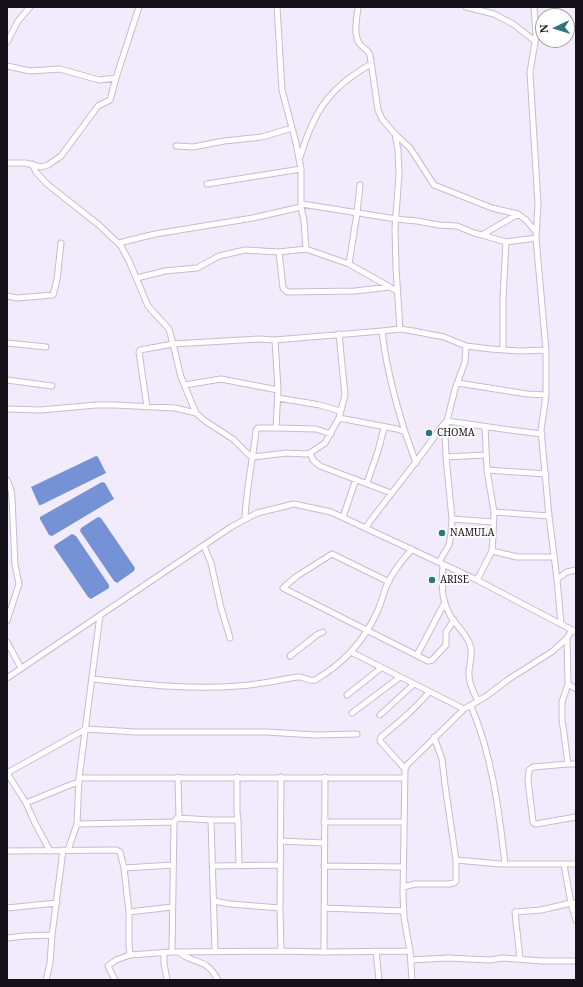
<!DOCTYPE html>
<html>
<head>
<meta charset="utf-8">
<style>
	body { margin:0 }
	#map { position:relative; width:583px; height:987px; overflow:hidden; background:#f2ebfb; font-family:"Noto Serif",serif }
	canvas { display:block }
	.frame { position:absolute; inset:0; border:8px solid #15111a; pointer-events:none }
	.north { position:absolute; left:535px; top:8px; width:40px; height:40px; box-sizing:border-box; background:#fff; border:1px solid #a1a0a3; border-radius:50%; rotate:266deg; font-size:11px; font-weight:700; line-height:16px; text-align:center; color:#15111a }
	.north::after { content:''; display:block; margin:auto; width:14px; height:18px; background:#2c757d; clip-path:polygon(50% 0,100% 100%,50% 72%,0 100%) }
</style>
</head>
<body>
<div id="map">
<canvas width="583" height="987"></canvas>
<div class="frame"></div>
<div class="north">N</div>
</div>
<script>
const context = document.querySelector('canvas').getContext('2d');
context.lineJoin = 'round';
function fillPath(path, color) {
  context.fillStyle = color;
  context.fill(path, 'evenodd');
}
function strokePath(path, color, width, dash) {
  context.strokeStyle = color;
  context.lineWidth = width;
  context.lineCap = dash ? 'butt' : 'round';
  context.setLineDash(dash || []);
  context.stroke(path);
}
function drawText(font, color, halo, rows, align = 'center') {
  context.font = font + ' "Noto Serif",serif';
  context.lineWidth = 3.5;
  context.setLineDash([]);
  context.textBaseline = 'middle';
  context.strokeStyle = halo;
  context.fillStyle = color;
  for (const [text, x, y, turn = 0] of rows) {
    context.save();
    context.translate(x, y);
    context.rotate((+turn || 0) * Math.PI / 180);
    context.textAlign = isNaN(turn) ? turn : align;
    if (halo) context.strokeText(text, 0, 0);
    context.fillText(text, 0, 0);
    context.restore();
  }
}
const water = new Path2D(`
	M 96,456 L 98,457 L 106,473 L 41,505 L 39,505 L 31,487 Z
	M 102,482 L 105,483 L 114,499 L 52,536 L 49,535 L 40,519 L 40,517 Z
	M 98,517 L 101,518 L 135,568 L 134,571 L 117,583 L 114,581 L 80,531 L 81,528 Z
	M 72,534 L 76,536 L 109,585 L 109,588 L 91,599 L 88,597 L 54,547 L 55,545 Z`);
const minor = new Path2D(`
	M 277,7 L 282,90 L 296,143 L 301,169 L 301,207 L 304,221 L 306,249
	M 358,7 C 357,18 353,33 359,43 C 362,48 368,49 370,55 L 378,110 L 382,119 L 395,134 L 398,150 L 399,174 L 395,229 L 396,268 L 400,329
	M 466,7 L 494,14 L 513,24 L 535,41
	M 534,7 L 536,36 L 530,72 L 538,204 L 536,238 L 546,350 L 546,395 L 541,430 L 549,516 L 557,579 L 561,624
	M 7,42 L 18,21 L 30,7
	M 7,66 L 30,71 L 60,69 L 99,80 L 116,78
	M 395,134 L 410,148 L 434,185 L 492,208 L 518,214
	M 176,146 L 193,147 L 224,141 L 262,137 L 292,128
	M 300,157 C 304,146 307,135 312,125 C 324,96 345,79 371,64
	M 7,163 L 25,163 L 41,167 L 48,165 L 61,156 L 98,106 L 110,100 L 116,78 L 139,7
	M 32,164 L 36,172 L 47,184 L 99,225 L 121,246 L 129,261 L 148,306 L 169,329 L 173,344 L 181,377 L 196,413 L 205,421 L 233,439 L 248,454 L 253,457 L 286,453 L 306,454 L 310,453 L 325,443 L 339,418 L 397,429 L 405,432 L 416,463
	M 207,184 L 301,169
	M 302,204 L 396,219 L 417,221 L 439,225 L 457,226 L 474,233 L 482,235 L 518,214 L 526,220 L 536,232
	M 482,235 L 506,242 L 536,238
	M 119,243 L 155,234 L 253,218 L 301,207
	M 279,252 L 283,288 L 287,292 L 355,291 L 390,287
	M 349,264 L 357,213 L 360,185
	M 137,278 L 165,271 L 197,268 L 219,256 L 245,250 L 279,252 L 306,249 L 349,264 L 397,291
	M 7,296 L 17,298 L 53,295 L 57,280 L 61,243
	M 339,334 L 345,395 L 339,418
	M 7,343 L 46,347
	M 503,350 L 503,298 L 506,242
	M 7,380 L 52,386
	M 458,383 L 527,394 L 546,395
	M 185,385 L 221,379 L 278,390
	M 278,398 L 320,405 L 340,411
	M 147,407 L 139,352 L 140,350 L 173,344 L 259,339 L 275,340
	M 7,409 L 40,410 L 96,405 L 115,405 L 175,408 L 196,413
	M 276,428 L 316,429 L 331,434
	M 405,432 C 394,397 386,367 382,331 L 400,329 L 413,331 L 444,337 L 466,346 L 491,349 L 519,351 L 546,350
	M 310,453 L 313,460 L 320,466 L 391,493
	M 446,457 L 486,455
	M 487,470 L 546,474
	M 7,480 L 11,490 L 12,498 L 15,565 L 19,584 L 7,621
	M 367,483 L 378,451 L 384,428
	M 494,512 L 549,516
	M 343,517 L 356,479
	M 245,519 C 246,489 253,460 256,430 L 258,428 L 276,428 L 278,390 L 275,340 L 382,331
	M 452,519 L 493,522
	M 366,527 C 391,493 418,461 442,426 L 447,421 L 510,430 L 542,434
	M 204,546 L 211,563 L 221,608 L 230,638
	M 492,551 L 517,557 L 554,557
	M 439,562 L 449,545 L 451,534 L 452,519 L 446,457 L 445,434 L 447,421 L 455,389 L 465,362 L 466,346
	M 443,564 C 442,586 440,600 453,620 C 459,628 467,635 470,645 C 474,655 468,665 469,675 C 469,685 474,693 478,701
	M 557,579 L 567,572 L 576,570
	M 477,580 L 492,551 L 493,536 L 494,512 L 487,470 L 485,427
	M 389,582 L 332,554 L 297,576 L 283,588 L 428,661 L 432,660 L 446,645 L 446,632 L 454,620
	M 567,638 L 568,684 L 576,689
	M 7,642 L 21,668
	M 351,652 L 464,709
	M 417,655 L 444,604
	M 290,656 L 318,634 L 323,632
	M 7,678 L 231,527 L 257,513 L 294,504 L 331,512 L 477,580 L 576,632
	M 92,679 C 140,684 189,690 238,686 C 258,685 278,680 298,677 C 304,676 308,682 315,680 C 343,664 365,640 378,610 C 381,603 383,595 386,587 C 392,572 402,561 412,549
	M 568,684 L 562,702 L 562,719 L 568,764 L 576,764
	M 347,695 L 381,668
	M 471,706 C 492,755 499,810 505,864
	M 352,713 L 400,677
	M 380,715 L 414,684
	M 568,764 L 533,767 L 529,770 L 528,781 L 533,822 L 535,824 L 536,824 L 576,817
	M 405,769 L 380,741 L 381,737 C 398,723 415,709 429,692
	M 7,773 L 86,729 L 136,732 L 266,732 L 315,735 L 357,734
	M 7,773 L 26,803 L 70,785 L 79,782
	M 178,777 L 179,818
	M 281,777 L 280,908 L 281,951
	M 79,778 L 405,778
	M 26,803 L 35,823 L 50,851
	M 211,820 L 215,951
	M 238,820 L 239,865
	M 324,822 L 404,822
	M 77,824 L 174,822
	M 280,841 L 324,843
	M 68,850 L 77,824 L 79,778 L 100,615
	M 7,851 L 116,850 L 120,852 L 124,868 L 129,912 L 129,944 L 130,955
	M 456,860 L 500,864 L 576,864
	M 564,865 L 571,903 L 576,903
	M 213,866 L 280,865
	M 324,866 L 403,867
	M 124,868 L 173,865
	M 403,887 L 415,884 L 449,884 L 454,883 L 456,881 L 456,860 L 445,785 L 442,759 L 434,737
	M 214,901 L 230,904 L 280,908
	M 7,908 L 57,903
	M 324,908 L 403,911
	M 129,912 L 172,907
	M 7,938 L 25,936 L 52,935
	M 376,951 L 379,980
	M 172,952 L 174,822 L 177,818 L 211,820 L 238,820 L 237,812 L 237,777
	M 179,952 C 194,965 206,957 218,980
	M 324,952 L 325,777
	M 164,953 L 164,963 L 167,980
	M 520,959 L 515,912 L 541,910 L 571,903 L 576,920
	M 411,960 L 448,958 L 489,960 L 503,958 L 542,961 L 576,961
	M 46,980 L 50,963 L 52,935 L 63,850
	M 115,980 L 108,966 L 116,960 L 130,955 L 172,952 L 281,951 L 324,952 L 410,951
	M 412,980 L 410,951 L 404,917 L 403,894 L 405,769 L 407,765 L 464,709 L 485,697 L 509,679 L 553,651 L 567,638 L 572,630`);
const markers = [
	[429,433,4,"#2c757d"],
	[442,533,4,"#2c757d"],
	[432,580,4,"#2c757d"]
];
const poiNames = [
	["CHOMA",437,433],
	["NAMULA",450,533],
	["ARISE",440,580]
];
fillPath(water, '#7492d5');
strokePath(minor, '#c6bbd5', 7);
strokePath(minor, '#fff', 5);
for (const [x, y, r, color] of markers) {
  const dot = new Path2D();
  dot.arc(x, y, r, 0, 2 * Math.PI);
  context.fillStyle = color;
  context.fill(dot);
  strokePath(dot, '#fff', 1.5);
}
drawText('10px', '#15111a', '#fff', poiNames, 'left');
</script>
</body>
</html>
